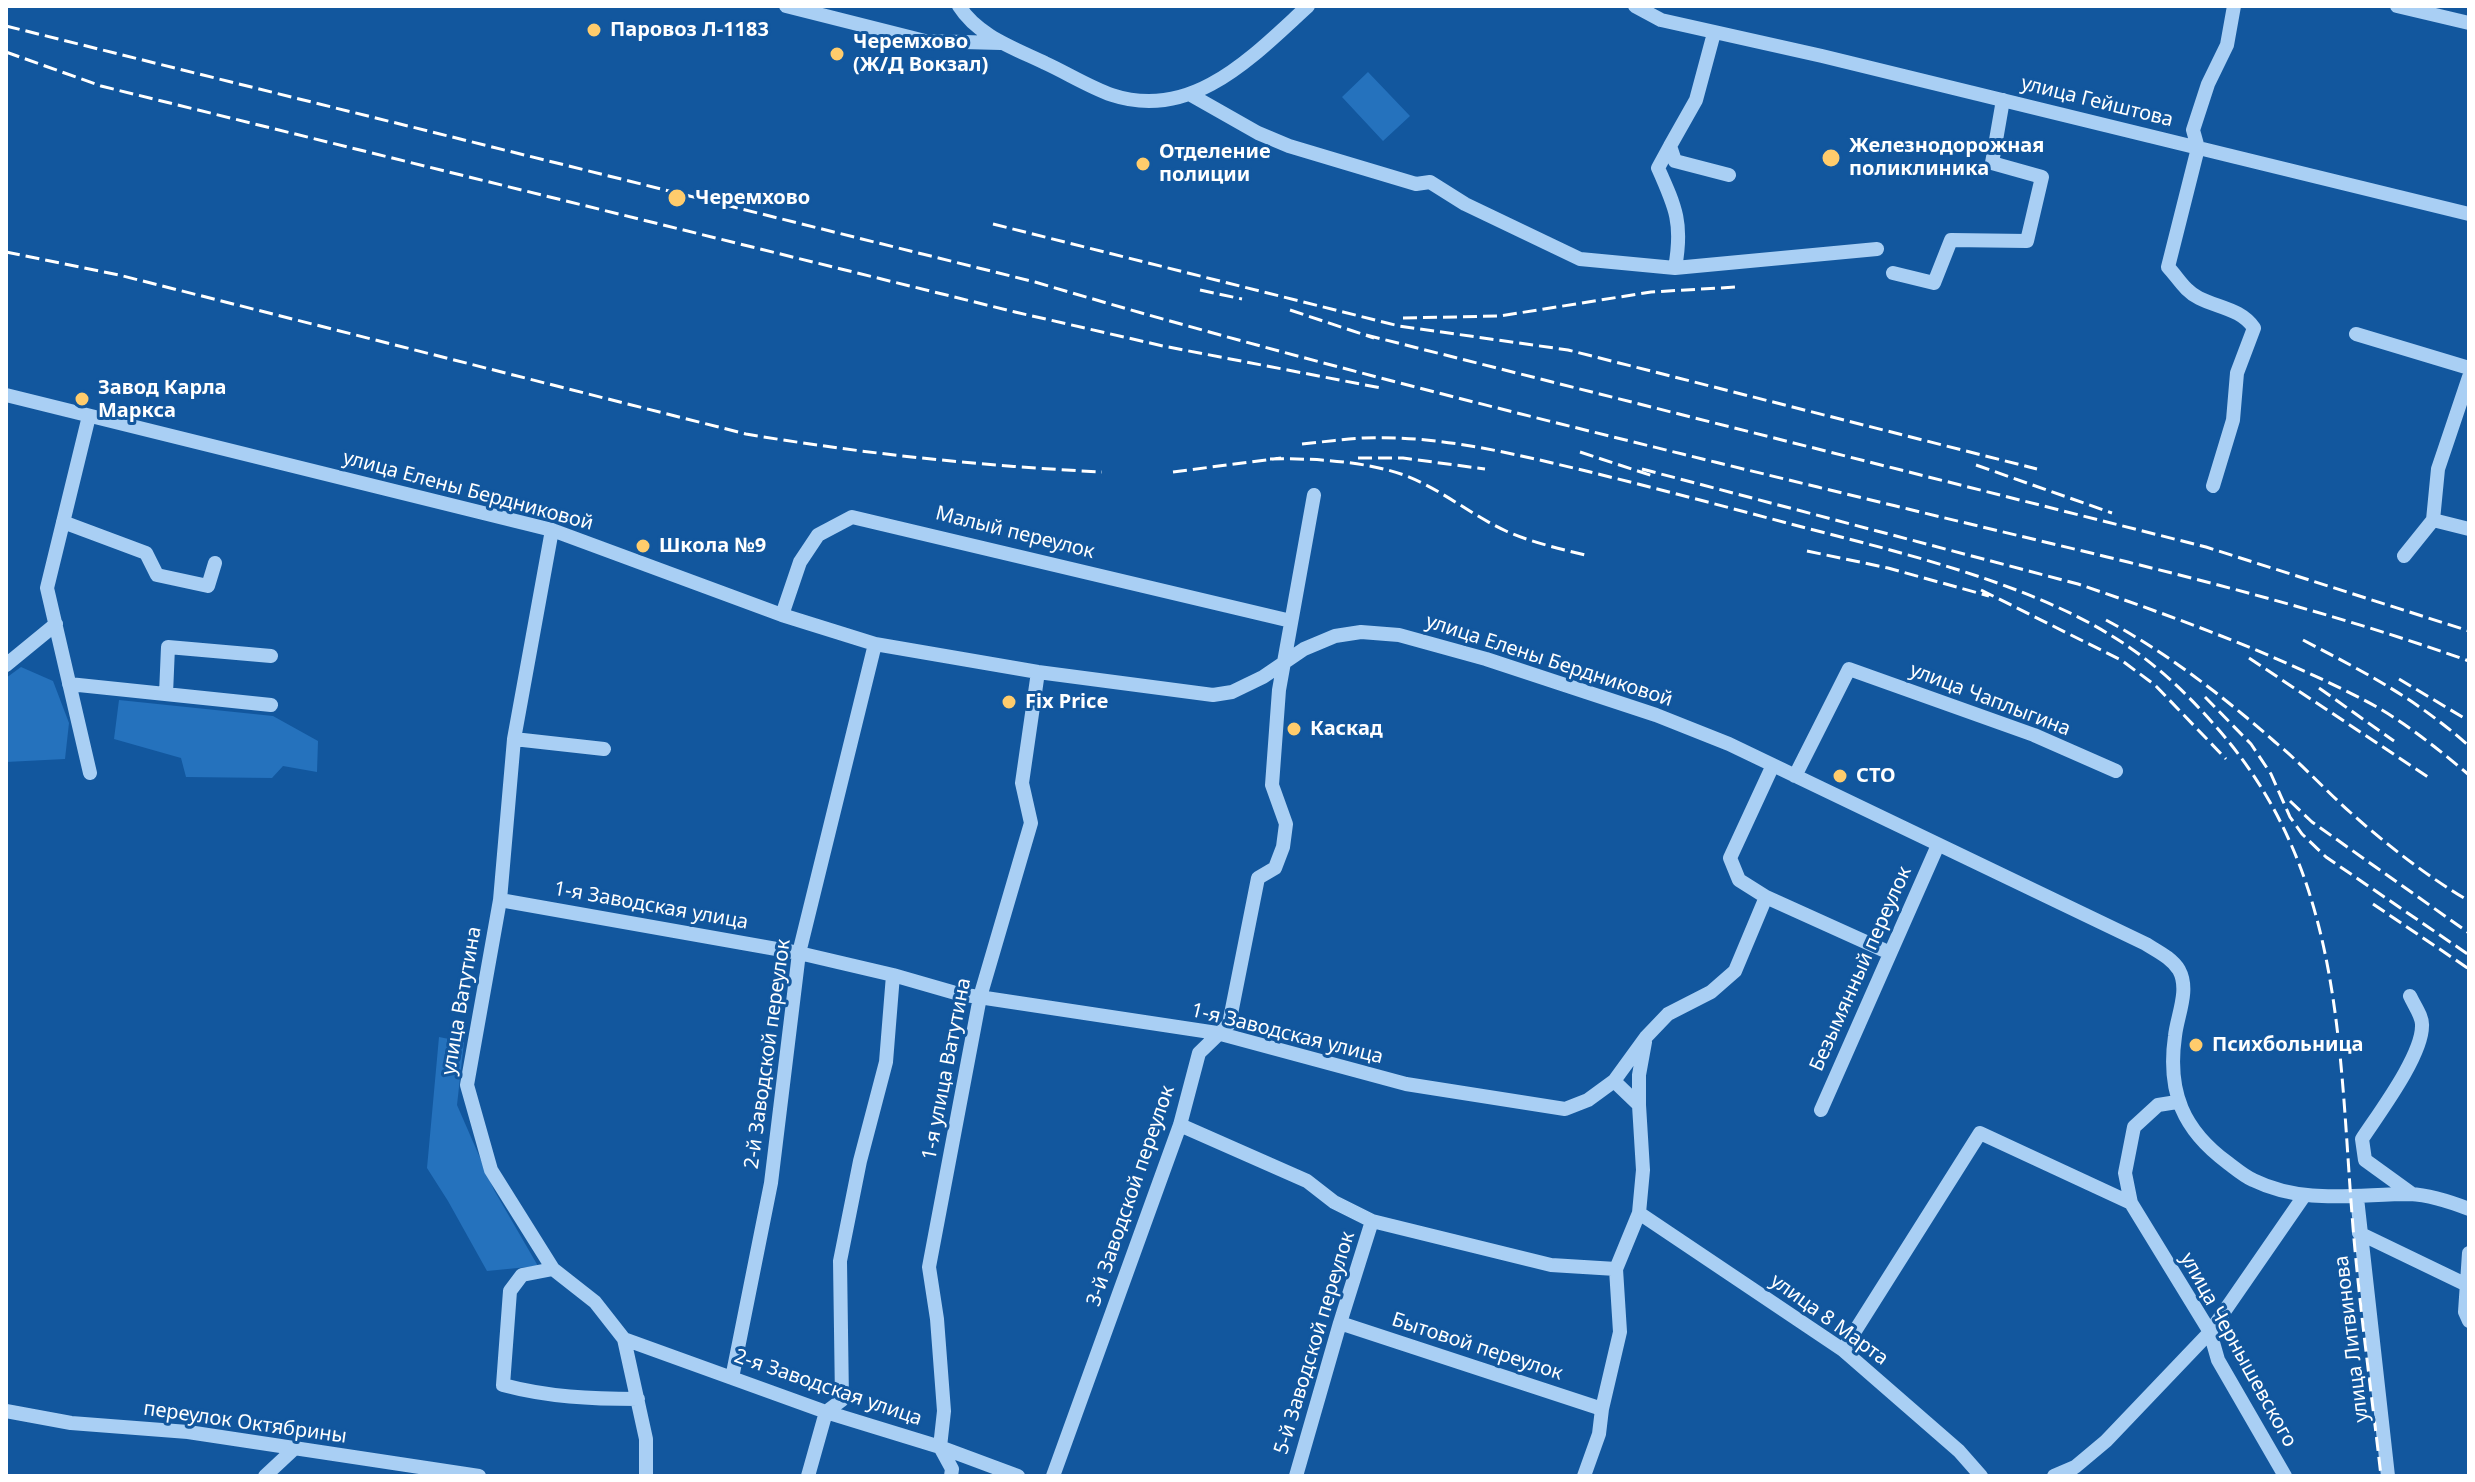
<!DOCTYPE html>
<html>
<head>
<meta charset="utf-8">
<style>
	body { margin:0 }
	#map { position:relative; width:2475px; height:1482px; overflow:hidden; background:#12579e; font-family:"Noto Sans",sans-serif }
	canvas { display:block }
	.frame { position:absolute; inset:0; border:8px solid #fff; pointer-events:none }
</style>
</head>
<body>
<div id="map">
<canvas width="2475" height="1482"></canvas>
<div class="frame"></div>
</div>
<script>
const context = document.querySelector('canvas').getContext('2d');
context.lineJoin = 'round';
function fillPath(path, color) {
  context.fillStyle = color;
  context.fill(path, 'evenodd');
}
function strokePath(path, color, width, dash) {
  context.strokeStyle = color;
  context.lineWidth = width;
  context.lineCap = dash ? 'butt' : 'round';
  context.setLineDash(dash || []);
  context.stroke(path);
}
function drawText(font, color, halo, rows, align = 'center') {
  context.font = font + ' "Noto Sans",sans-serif';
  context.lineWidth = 6;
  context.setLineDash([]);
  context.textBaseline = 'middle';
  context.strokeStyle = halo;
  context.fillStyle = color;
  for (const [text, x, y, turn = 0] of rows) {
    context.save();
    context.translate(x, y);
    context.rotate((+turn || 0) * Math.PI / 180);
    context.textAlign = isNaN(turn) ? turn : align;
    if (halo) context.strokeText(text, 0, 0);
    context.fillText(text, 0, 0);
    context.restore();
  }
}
const green = new Path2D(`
	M 1368,72 L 1410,116 L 1383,141 L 1342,97 Z
	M 21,667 L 53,681 L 69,723 L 65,759 L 6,762 L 6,678 Z
	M 119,700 L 273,716 L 318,741 L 317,772 L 283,766 L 272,778 L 186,777 L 181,758 L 114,739 Z
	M 439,1037 L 464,1042 L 457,1105 L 494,1190 L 538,1266 L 487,1271 L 448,1201 L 427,1168 Z`);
const minor = new Path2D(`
	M 786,6 L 925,41 L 1001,43
	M 959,6 C 978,36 1014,48 1045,63 C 1067,73 1089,87 1112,95 C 1193,122 1254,55 1308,6
	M 1635,6 L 1661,20 L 1822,56 L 2469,214
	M 2397,6 L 2469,23
	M 1714,33 L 1696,100 L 1670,146 L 1675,161 L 1729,175
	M 1191,95 L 1258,133 L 1289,146 L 1416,184 L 1430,182 L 1465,204 L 1580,259 L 1675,268 L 1877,249
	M 1670,146 L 1658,168 C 1676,208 1683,224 1675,268
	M 1893,273 L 1934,283 L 1951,240 L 2027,241 L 2042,177 L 1992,163 L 2003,100
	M 2356,334 L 2469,368
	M 6,395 L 552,530 L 782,615 L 875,644 L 1038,672 L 1213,695 L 1232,692 L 1263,677 L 1304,649 L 1335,636 L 1361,632 L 1399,635 L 1486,659 L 1656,715 L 1729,744 L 2146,944 C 2157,951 2172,958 2179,970 C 2190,990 2177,1016 2175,1036 C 2167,1092 2183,1130 2228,1163 C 2236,1169 2244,1176 2253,1180 C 2304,1205 2356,1194 2410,1194 C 2429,1195 2451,1202 2469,1209
	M 89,416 L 47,588 L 90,773
	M 2213,486 L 2233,420 L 2237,373 L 2254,328 C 2241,309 2219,308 2199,298 C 2185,291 2179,279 2168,267 L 2198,148 L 2193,130 L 2208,84 L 2227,45 L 2234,6
	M 2433,520 L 2469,529
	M 63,522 L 146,553 L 157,575 L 208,586 L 215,563
	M 552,530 L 514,739 L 500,900 L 467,1085 L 491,1170 L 553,1269 L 595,1302 L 624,1339 L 646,1439 L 646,1476
	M 2404,556 L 2433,520 L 2438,469 L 2469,377
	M 782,615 L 800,562 L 818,535 L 852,517 L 1291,621
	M 6,665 L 56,624
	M 69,684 L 271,705
	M 166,694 L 168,647 L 271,656
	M 514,739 L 604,749
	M 1795,776 L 1849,669 L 2034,735 L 2116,771
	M 1766,897 L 1890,953
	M 500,900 L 799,953 L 893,975 L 959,994 L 1217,1033 L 1406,1084 L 1565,1109 L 1588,1100 L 1614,1081 L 1646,1037 L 1668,1014 L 1711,992 L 1735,971 L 1766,897 L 1739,880 L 1730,858 L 1773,765
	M 2410,996 C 2414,1005 2423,1017 2422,1026 C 2422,1056 2379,1113 2362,1139 L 2365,1160 L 2412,1194
	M 2177,1102 L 2158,1105 L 2134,1127 L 2125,1173 L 2131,1203 L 2210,1332 L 2218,1360 L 2285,1476
	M 1639,1105 L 1639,1075 L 1645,1042
	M 1821,1110 L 1938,845
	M 1180,1125 L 1307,1181 L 1334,1202 L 1372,1221 L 1551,1265 L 1616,1269 L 1639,1213 L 1643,1170 L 1639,1105 L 1614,1081
	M 2357,1198 L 2388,1476
	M 1639,1213 L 1843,1350 L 1959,1451 L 1981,1476
	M 2359,1233 L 2469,1286
	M 2469,1253 L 2465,1312 L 2469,1321
	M 553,1269 L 522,1275 L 510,1291 L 503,1385 C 548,1397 591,1399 638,1399
	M 1340,1323 L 1602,1409
	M 624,1339 L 826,1412 L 940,1447 L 1018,1476
	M 1843,1350 L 1980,1133 L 2131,1203
	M 732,1378 L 771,1183 L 799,953 L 875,644
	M 6,1411 L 71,1423 L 188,1432 L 479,1476
	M 265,1476 L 295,1448
	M 808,1476 L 826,1412 L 842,1400 L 840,1261 L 860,1161 L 886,1062 L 893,975
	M 951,1476 L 952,1469 L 940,1447 L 944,1411 L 937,1319 L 929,1267 L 980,997 L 1031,823 L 1022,783 L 1038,672
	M 1053,1476 L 1180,1125 L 1199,1053 L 1229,1024 L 1258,878 L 1275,868 L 1283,847 L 1286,824 L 1272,785 L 1279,690 L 1314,495
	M 1296,1476 L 1340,1323 L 1372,1221
	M 1584,1476 L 1599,1434 L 1602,1409 L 1620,1332 L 1616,1269
	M 2054,1476 L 2075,1467 L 2106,1441 L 2210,1332 L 2304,1196`);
const rail = new Path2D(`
	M 6,26 L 1035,282 C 1324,368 1616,438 1908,509 C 2096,555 2287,596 2469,661
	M 6,52 L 101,86 L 1015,312 L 1163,346 L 1381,388
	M 993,224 L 1399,326 L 1568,350 L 2037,469
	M 6,252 L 119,275 L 746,434 C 865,454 983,466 1102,472
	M 1200,290 L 1242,299
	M 1290,310 L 1374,338
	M 1403,318 L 1500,316 L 1651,292 L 1737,287
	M 1366,335 L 2206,547 L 2469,631
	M 1302,444 C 1323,442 1343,439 1364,438 C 1438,435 1510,453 1582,470 C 1651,487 1719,505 1787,523 C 1890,550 2022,580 2112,636 C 2153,661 2187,693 2218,729 C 2347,877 2338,1055 2354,1239 C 2361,1318 2372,1397 2381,1476
	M 1580,452 L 1653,476
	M 1358,458 L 1403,458 L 1485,469
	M 1270,459 C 1312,458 1364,461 1404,475 C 1441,489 1471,515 1506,531 C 1533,543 1561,549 1589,556
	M 1976,465 L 2112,513
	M 1642,469 L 2078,584 C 2175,617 2273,653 2364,700 C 2401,719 2437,748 2469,775
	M 1173,472 L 1281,458
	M 1807,551 L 1888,568 L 1989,596
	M 1981,590 L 2121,660 L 2155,685 L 2226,759
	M 2106,620 C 2167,653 2223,696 2275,742 C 2302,764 2325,790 2351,813 C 2387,845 2428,877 2469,901
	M 2303,640 C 2366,673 2415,698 2469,746
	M 2249,658 L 2431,779
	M 2399,679 L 2469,721
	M 2319,688 L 2394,741
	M 2205,697 L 2251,744 L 2271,774 L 2290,817 L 2302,834 L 2326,857 L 2469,955
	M 2290,801 L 2312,822 L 2469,933
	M 2373,904 L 2469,969`);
const markers = [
	[594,30,8,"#ffcc6c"],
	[837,54,8,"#ffcc6c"],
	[1831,158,10,"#ffcc6c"],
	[1143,164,8,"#ffcc6c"],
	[677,198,10,"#ffcc6c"],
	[82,399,8,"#ffcc6c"],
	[643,546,8,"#ffcc6c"],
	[1009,702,8,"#ffcc6c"],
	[1294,729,8,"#ffcc6c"],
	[1840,776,8,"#ffcc6c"],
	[2196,1045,8,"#ffcc6c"]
];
const poiNames = [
	["Паровоз Л-1183",610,30],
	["Черемхово",853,42],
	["(Ж/Д Вокзал)",853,65],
	["Железнодорожная",1849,146],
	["поликлиника",1849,169],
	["Отделение",1159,152],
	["полиции",1159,175],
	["Черемхово",695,198],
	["Завод Карла",98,388],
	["Маркса",98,411],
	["Школа №9",659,546],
	["Fix Price",1025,702],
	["Каскад",1310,729],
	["СТО",1856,776],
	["Психбольница",2212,1045]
];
const streetNames = [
	["улица Гейштова",2097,102,14],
	["улица Елены Бердниковой",468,491,15],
	["Малый переулок",1015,533,14],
	["улица Елены Бердниковой",1549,661,18],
	["улица Чаплыгина",1990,700,21],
	["1-я Заводская улица",651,906,10],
	["Безымянный переулок",1861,969,-66],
	["улица Ватутина",462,1001,-80],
	["1-я Заводская улица",1287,1034,14],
	["2-й Заводской переулок",768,1054,-82],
	["1-я улица Ватутина",947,1069,-79],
	["3-й Заводской переулок",1131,1196,-71],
	["улица 8 Марта",1829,1320,36],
	["улица Литвинова",2352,1339,-97],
	["5-й Заводской переулок",1315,1343,-73],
	["Бытовой переулок",1477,1347,18],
	["улица Чернышевского",2238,1350,61],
	["2-я Заводская улица",828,1388,19],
	["переулок Октябрины",245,1423,8]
];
fillPath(green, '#2572bd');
strokePath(minor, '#a9cff4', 14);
strokePath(rail, '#fff', 3, [14, 6]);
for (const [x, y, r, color] of markers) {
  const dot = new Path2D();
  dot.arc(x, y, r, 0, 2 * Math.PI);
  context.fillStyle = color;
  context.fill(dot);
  strokePath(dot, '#12579e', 3);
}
drawText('bold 20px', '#fff', '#12579e', poiNames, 'left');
drawText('20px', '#fff', '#12579e', streetNames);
</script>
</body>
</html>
